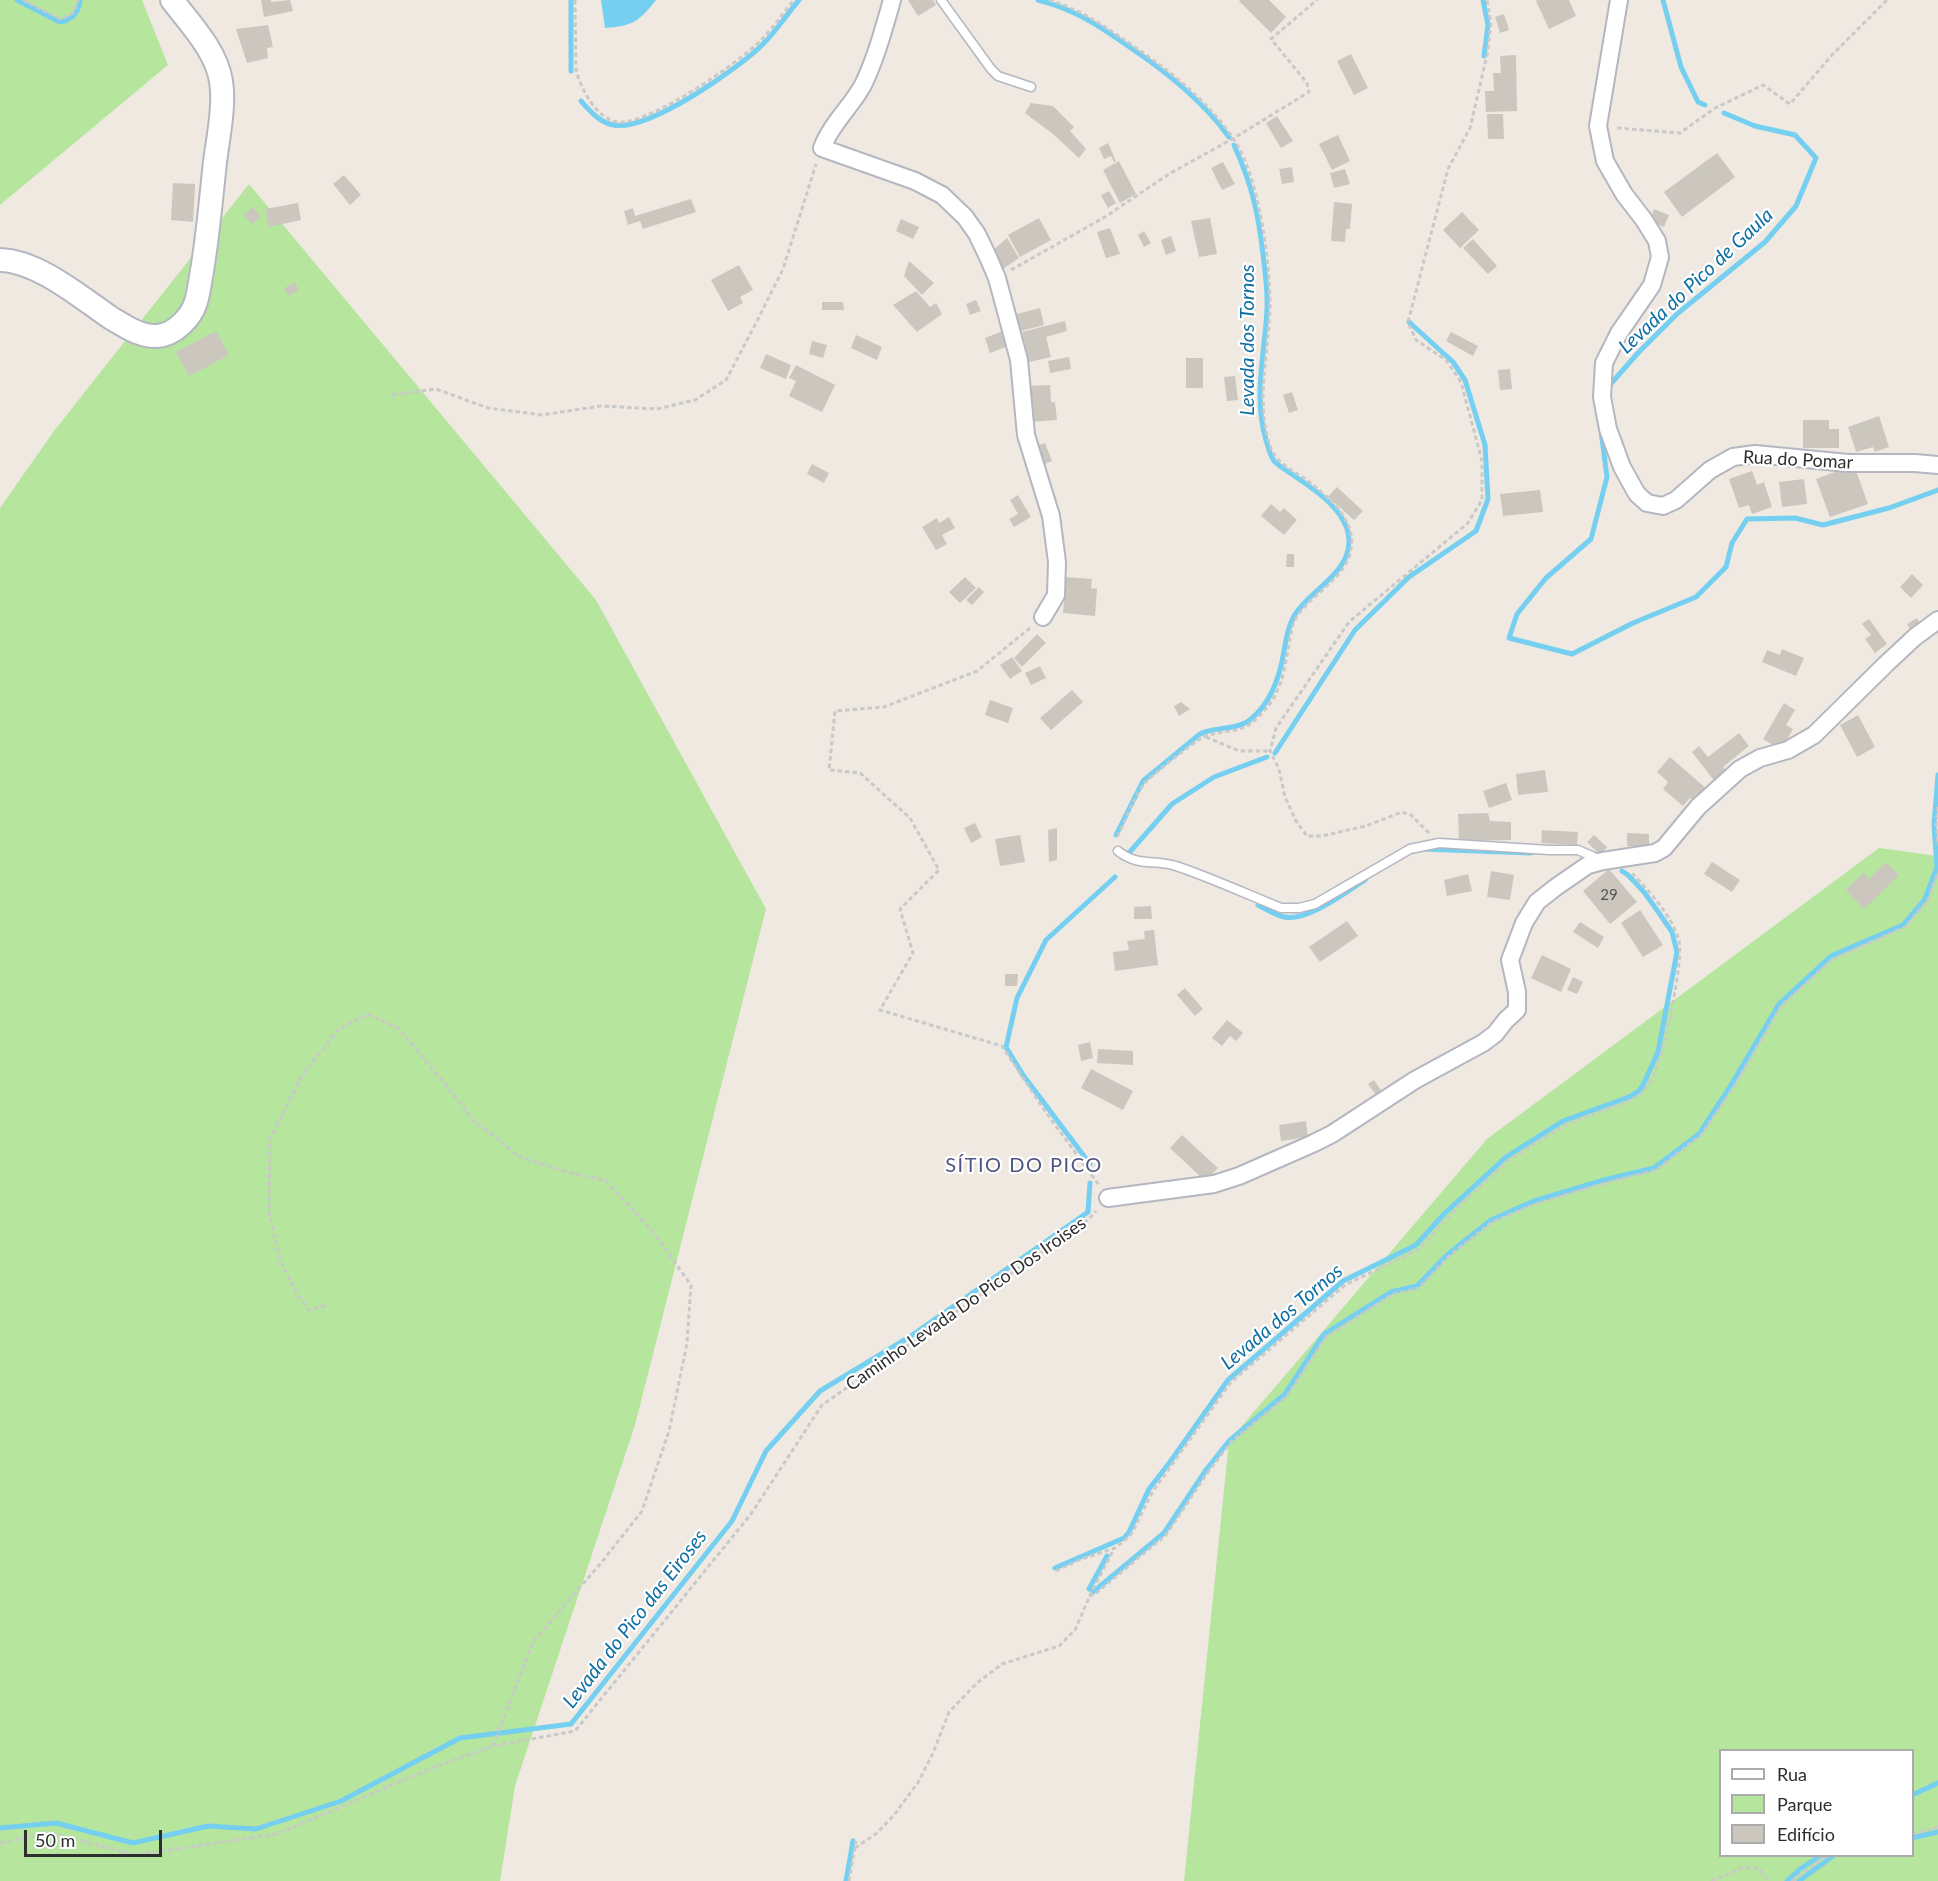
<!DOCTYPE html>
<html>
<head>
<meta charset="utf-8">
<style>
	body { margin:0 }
	#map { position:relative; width:1938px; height:1881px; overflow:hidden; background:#efe9e1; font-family:Lato,sans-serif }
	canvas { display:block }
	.legend { position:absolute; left:1719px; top:1749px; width:195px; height:108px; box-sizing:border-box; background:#fff; border:2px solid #ababab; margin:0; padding:8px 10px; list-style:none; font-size:18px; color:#2e2e2e }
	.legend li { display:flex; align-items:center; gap:12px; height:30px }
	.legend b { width:30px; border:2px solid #ababab }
	.scale { position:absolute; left:24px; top:1830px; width:138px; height:27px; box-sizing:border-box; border:3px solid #2e2e2e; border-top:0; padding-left:8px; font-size:18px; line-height:21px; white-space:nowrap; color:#2e2e2e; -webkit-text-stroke:4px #fff; paint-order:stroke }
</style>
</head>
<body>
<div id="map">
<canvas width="1938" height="1881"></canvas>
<ul class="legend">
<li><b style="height:8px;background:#fff"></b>Rua</li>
<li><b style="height:16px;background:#b6e59e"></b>Parque</li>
<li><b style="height:16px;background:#cbc7bf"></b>Edifício</li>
</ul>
<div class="scale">50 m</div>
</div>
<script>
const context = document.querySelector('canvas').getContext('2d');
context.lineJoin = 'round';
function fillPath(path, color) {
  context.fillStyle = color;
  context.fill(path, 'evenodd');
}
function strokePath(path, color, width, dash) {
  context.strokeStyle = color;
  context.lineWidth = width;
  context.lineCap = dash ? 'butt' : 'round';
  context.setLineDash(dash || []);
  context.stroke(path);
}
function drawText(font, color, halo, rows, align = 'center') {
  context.font = font + ' Lato,sans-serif';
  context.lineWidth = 4.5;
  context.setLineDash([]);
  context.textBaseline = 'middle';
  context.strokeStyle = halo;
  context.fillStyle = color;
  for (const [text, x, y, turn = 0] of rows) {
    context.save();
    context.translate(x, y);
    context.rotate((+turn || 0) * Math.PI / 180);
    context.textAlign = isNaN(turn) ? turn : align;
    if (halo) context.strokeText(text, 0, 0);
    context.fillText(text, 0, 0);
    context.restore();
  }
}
const green = new Path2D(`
	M 0,0 L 142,0 L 168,65 L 0,205 Z
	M 249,184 L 596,600 L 766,909 L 635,1425 L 515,1786 L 500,1881 L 0,1881 L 0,508 L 54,431 Z
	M 1879,848 L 1938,856 L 1938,1881 L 1184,1881 L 1229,1441 L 1487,1139 ZM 1720,1750 L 1912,1750 L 1912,1856 L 1720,1856 Z`);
const water = new Path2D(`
	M 601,0 L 656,0 C 639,22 632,26 605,28 Z`);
const stream = new Path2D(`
	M 17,0 L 60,22 C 72,20 79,12 80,0
	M 571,0 L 571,71
	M 1038,0 C 1075,9 1101,27 1131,48 C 1168,73 1203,101 1229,137
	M 1483,0 L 1488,25 L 1484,56
	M 1663,0 L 1681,67 L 1698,102 L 1705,105
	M 581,101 C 590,111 599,122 613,125 C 648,132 740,68 764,43 C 777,30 787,14 799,0
	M 1608,387 L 1638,353 L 1677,314 L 1765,242 L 1796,206 L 1816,158 L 1795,135 L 1755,126 L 1724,113
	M 1601,431 L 1607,477 L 1591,539 L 1546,578 L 1517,614 L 1509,638 L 1572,654 L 1633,623 L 1696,597 L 1726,567 L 1732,543 L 1747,519 L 1795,518 L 1823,525 L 1889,508 L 1938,490
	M 1275,753 L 1355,630 L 1409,577 L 1476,531 L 1488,499 L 1485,445 L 1465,380 L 1453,362 L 1409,322
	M 1116,835 L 1143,781 L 1200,734 C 1215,726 1237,731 1251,719 C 1272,702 1280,676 1284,651 C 1286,639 1288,627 1294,616 C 1309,590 1349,575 1349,541 C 1349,513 1317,491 1296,477 C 1289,472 1280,467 1274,461 C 1270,455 1268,447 1266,440 C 1253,397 1265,352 1267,309 C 1268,291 1265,272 1263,254 C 1258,212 1252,185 1234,145
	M 1423,849 L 1531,853
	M 1128,854 L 1172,804 L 1214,777 L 1267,757
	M 1258,905 C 1266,909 1275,915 1284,917 C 1307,922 1346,892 1365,880
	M 1090,1164 L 1023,1075 L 1006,1047 L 1017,998 L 1046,940 L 1115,877
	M 1055,1568 L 1124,1538 L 1129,1532 L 1149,1489 L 1170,1462 L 1228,1380 L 1343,1281 L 1416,1245 L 1444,1214 L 1506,1157 L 1563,1121 L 1629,1097 L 1639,1091 L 1643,1085 L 1658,1052 L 1677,952 L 1672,932 L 1659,913 L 1644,892 L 1628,875 L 1622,871
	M 1089,1589 L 1107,1556
	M 1093,1592 L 1164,1533 L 1206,1470 L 1229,1441 L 1285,1394 L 1324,1334 L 1391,1292 L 1417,1286 L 1447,1255 L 1491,1220 L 1534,1201 L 1604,1180 L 1654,1168 L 1699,1134 L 1731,1085 L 1779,1004 L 1831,956 L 1903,925 L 1925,899 L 1937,867 L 1934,825 L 1938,775
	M 1912,1795 L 1938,1783
	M 0,1828 L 56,1823 L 133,1843 L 208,1826 L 256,1829 L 341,1801 L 460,1738 L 571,1724 L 732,1521 L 766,1451 L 820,1391 L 911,1336 L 1088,1212 L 1090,1183
	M 1912,1838 L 1938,1832
	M 846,1881 L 853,1841
	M 1787,1881 L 1800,1869 L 1820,1856
	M 1799,1881 L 1833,1856`);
const building = new Path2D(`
	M 261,0 L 271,0 L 271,2 L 290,0 L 293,11 L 264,17 Z
	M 908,0 L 933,0 L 936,5 L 918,16 Z
	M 1240,0 L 1269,0 L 1286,17 L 1271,33 L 1239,1 Z
	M 1538,0 L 1569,0 L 1576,16 L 1549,29 L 1536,1 Z
	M 1504,14 L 1509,30 L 1500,33 L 1495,17 Z
	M 268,25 L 273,47 L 267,48 L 268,58 L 247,63 L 236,29 Z
	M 1351,54 L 1368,88 L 1354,95 L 1337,61 Z
	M 1516,55 L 1517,111 L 1486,112 L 1485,91 L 1494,91 L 1493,73 L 1501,73 L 1500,56 Z
	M 1031,103 L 1053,106 L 1074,127 L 1070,131 L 1086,149 L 1079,158 L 1053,134 L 1025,113 Z
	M 1487,114 L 1503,114 L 1504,139 L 1488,139 Z
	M 1277,116 L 1293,141 L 1281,148 L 1266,123 Z
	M 1338,135 L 1350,161 L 1332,170 L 1319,144 Z
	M 1108,143 L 1116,161 L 1114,162 L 1111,156 L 1104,159 L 1099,148 Z
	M 1717,153 L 1735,177 L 1682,217 L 1664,192 Z
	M 1119,161 L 1136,194 L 1120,203 L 1103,170 Z
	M 1223,162 L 1235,184 L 1222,190 L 1211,168 Z
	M 1292,167 L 1294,182 L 1282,184 L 1279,169 Z
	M 1345,169 L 1350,184 L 1334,188 L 1330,173 Z
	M 344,175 L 361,195 L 350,205 L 333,184 Z
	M 173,183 L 195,184 L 193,222 L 171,220 Z
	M 1109,191 L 1116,203 L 1108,208 L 1101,195 Z
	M 691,199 L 696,212 L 643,229 L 640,221 L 628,225 L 624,211 L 633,208 L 635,216 Z
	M 1334,202 L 1352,204 L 1350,229 L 1346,229 L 1345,242 L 1331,241 Z
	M 298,203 L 301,220 L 269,227 L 265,209 Z
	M 253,207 L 261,217 L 252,224 L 244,215 Z
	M 1654,209 L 1669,215 L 1664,227 L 1650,222 Z
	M 1462,212 L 1479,230 L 1460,248 L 1443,230 Z
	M 1039,218 L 1051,240 L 1020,257 L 1008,235 Z
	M 1210,218 L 1217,254 L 1199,257 L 1191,221 Z
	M 901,219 L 919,227 L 913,239 L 896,231 Z
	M 1110,228 L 1120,254 L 1106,258 L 1097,232 Z
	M 1144,231 L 1151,243 L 1144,247 L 1138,235 Z
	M 1171,236 L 1176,251 L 1166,255 L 1161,240 Z
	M 1007,238 L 1019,258 L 1000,271 L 992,251 Z
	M 1473,239 L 1497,266 L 1488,274 L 1463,248 Z
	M 909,261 L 934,283 L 922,295 L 904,276 Z
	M 739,265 L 753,290 L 740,297 L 743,303 L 728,311 L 711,280 Z
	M 295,282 L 299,290 L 288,296 L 284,288 Z
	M 916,291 L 930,307 L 936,303 L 942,314 L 917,332 L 893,305 Z
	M 976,300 L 981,311 L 970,315 L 966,304 Z
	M 822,302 L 843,302 L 844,310 L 822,310 Z
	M 1040,308 L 1044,325 L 1021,331 L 1017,314 Z
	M 1065,321 L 1067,331 L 1046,337 L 1051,357 L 1029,362 L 1022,332 Z
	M 1008,329 L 1011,345 L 990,353 L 985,338 Z
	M 216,331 L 229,355 L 189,376 L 176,352 Z
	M 1451,332 L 1478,346 L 1473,356 L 1446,341 Z
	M 856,335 L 882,347 L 877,360 L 851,348 Z
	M 812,341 L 827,345 L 823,358 L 809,354 Z
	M 766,354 L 791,365 L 786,379 L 760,368 Z
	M 1069,357 L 1071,369 L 1050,373 L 1048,361 Z
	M 1186,358 L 1203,358 L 1203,388 L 1186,388 Z
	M 1253,359 L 1254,376 L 1244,376 L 1242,360 Z
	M 796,365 L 835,385 L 822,412 L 789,396 L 796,381 L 789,378 Z
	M 1510,369 L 1512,389 L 1500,390 L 1498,370 Z
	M 1235,376 L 1238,400 L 1227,401 L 1224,377 Z
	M 1050,385 L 1051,402 L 1055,402 L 1057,420 L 1031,422 L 1028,386 Z
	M 1292,392 L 1298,410 L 1289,413 L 1283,395 Z
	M 1879,416 L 1889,447 L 1875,452 L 1873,447 L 1856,452 L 1848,427 Z
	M 1803,420 L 1829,420 L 1829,429 L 1839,429 L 1839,448 L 1803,448 Z
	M 1045,443 L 1052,461 L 1042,465 L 1036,446 Z
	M 812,464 L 829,473 L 824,483 L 807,474 Z
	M 1854,465 L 1868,504 L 1830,517 L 1816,479 Z
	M 1752,471 L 1757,485 L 1764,482 L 1772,507 L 1752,514 L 1749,505 L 1739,508 L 1729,479 Z
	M 1804,479 L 1807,504 L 1782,507 L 1779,482 Z
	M 1337,487 L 1363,511 L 1354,520 L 1328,497 Z
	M 1540,490 L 1543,512 L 1503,516 L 1500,494 Z
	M 1018,495 L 1031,517 L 1014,527 L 1009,519 L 1018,514 L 1010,500 Z
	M 1271,504 L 1280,512 L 1284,508 L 1297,520 L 1284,535 L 1261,516 Z
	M 949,517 L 955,528 L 942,535 L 947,544 L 936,550 L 922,527 L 937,518 L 939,523 Z
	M 1287,554 L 1294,554 L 1294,567 L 1286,567 Z
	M 1912,574 L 1923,585 L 1911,598 L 1900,587 Z
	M 965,577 L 976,588 L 960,603 L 949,592 Z
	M 1066,577 L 1092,579 L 1091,588 L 1097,589 L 1095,616 L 1063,613 Z
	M 979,587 L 984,592 L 972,605 L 966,600 Z
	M 1917,618 L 1921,626 L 1911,632 L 1907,624 Z
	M 1869,619 L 1887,644 L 1875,653 L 1865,639 L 1871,635 L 1862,624 Z
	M 1037,634 L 1046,643 L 1022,667 L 1014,658 Z
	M 1782,649 L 1804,658 L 1796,676 L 1762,662 L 1767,650 L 1780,655 Z
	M 1012,657 L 1022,671 L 1010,679 L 1000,665 Z
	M 1040,666 L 1046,678 L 1031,685 L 1025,673 Z
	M 1072,690 L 1083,702 L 1051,730 L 1040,718 Z
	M 990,700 L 1013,708 L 1008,723 L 985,715 Z
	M 1181,702 L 1190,709 L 1179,716 L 1174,706 Z
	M 1784,703 L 1795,710 L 1786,725 L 1793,729 L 1781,750 L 1763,739 Z
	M 1858,715 L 1875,747 L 1857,757 L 1840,725 Z
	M 1739,733 L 1749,746 L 1723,767 L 1729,774 L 1716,783 L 1692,752 L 1699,746 L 1708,757 Z
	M 1670,757 L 1708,790 L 1697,804 L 1690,798 L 1683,806 L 1663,789 L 1668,782 L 1657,772 Z
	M 1545,770 L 1548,792 L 1518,795 L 1516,774 Z
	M 1506,783 L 1512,800 L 1489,808 L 1483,791 Z
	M 1488,813 L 1490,821 L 1511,822 L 1511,840 L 1459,841 L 1458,814 Z
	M 975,823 L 982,837 L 971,843 L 964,828 Z
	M 1057,828 L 1057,860 L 1049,862 L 1048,830 Z
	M 1542,830 L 1578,832 L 1577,845 L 1541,843 Z
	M 1627,833 L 1649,834 L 1649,847 L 1627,846 Z
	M 1020,835 L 1025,862 L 1000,866 L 995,839 Z
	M 1594,835 L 1607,847 L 1600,855 L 1587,842 Z
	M 1712,862 L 1740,880 L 1732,892 L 1704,874 Z
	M 1886,862 L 1899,875 L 1864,909 L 1846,890 L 1863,873 L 1869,879 Z
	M 1609,869 L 1637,902 L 1610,924 L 1583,891 Z
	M 1491,871 L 1514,875 L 1510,900 L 1487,897 Z
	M 1468,874 L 1472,891 L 1447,896 L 1444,880 Z
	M 1151,906 L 1152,919 L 1134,919 L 1134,907 Z
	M 1640,910 L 1663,945 L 1643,957 L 1621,923 Z
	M 1347,921 L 1358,936 L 1320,962 L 1309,947 Z
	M 1580,922 L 1604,937 L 1598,948 L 1573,932 Z
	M 1154,930 L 1158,965 L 1115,971 L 1113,952 L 1129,950 L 1127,941 L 1145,939 L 1144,931 Z
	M 1542,955 L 1571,969 L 1561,992 L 1531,978 Z
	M 1005,974 L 1018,974 L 1017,986 L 1005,986 Z
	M 1573,977 L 1583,982 L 1577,994 L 1567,990 Z
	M 1185,988 L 1203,1009 L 1195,1016 L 1177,995 Z
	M 1227,1020 L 1243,1033 L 1236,1041 L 1230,1036 L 1222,1046 L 1212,1038 Z
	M 1090,1042 L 1093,1058 L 1081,1061 L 1078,1045 Z
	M 1098,1049 L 1133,1051 L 1133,1065 L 1097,1063 Z
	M 1091,1069 L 1133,1091 L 1123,1110 L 1081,1088 Z
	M 1374,1080 L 1381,1090 L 1375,1094 L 1368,1084 Z
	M 1306,1121 L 1308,1137 L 1281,1141 L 1279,1125 Z
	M 1182,1135 L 1218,1168 L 1205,1181 L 1170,1148 Z`);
const path = new Path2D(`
	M 23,0 L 60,19 L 73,13 L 78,0
	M 575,0 L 576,70 C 581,89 596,118 617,122 C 646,127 742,61 762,39 C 774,27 783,13 794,0
	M 1049,0 C 1083,10 1110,30 1139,50 C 1174,74 1209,103 1233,138 C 1259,175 1270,261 1270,306 C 1269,353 1255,400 1270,446 C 1277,466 1298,472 1313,485 C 1335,503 1360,526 1349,557 C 1340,582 1310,595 1296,618 C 1291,628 1290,639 1288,650 C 1283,680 1278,700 1254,721 C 1240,734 1219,730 1203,737 C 1196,740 1148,778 1144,784 C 1133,799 1126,820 1117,837
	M 1617,128 L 1680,133 L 1715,108 L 1763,85 L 1790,104 L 1832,55 L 1887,0
	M 1011,270 L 1105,217 L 1169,174 L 1234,138 L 1309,92 L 1307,83 L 1271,39 L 1317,0
	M 392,395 L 436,389 L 488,408 L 542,415 L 601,406 L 657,409 L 695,400 L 726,380 L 755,325 L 783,269 L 816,164
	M 1030,628 L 977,671 L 884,707 L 835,711 L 829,770 L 860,773 L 910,818 L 939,870 L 900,909 L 913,953 L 880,1010 L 1002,1046 L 1045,1111 L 1099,1185
	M 1206,737 L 1239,751 L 1270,751
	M 1938,807 L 1936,825 L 1938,845
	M 1429,833 L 1411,815 L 1402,812 L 1366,826 L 1322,836 L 1307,836 L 1296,821 L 1285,797 L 1279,769 L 1270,751 L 1276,728 L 1349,622 L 1468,523 L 1482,500 L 1482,461 L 1461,382 L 1446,360 L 1416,340 L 1408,322 L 1448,169 L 1470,128 L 1487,55 L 1491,24 L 1487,0
	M 325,1306 L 309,1310 L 298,1295 L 281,1262 L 269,1213 L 270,1140 L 301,1077 L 339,1029 L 368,1014 L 399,1029 L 442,1080 L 473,1120 L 520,1157 L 574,1174 L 605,1180 L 653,1232 L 691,1285 L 687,1343 L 669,1431 L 642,1511 L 601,1563 L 533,1642 L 493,1746
	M 1056,1571 L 1079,1560 L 1115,1548 L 1123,1542 L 1132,1533 L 1153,1491 L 1231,1382 L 1345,1285 L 1419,1249 L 1459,1206 L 1509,1160 L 1523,1151 L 1565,1125 L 1631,1100 C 1642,1094 1647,1088 1653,1077 C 1663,1058 1684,960 1679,941 C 1673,917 1649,891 1632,873
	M 1089,1596 L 1095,1594 L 1166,1535 L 1208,1472 L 1231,1442 L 1287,1396 L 1326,1337 L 1393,1294 L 1419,1288 L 1449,1256 L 1492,1222 L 1535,1204 L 1605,1183 L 1656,1170 L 1701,1135 L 1734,1087 L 1781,1006 L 1833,959 L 1905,927 L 1928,900 L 1938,872
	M 1912,1834 L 1938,1827
	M 0,1843 L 51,1833 L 136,1855 L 277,1834 L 432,1768 L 493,1746 L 575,1731 L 751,1514 L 822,1405 L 1088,1220 L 1096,1211
	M 855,1848 L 877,1833 L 894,1815 L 919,1781 L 933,1753 L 949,1712 L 977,1683 L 1002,1664 L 1059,1646 L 1075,1630 L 1091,1593 L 1114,1549
	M 849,1881 L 856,1841
	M 1711,1881 L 1745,1867 L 1759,1869 L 1769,1881
	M 1792,1881 L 1826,1856`);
const service = new Path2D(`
	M 941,0 L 991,69 L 998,76 L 1031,87
	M 1118,851 C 1138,867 1153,859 1176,866 C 1212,878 1246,894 1281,908 L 1299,908 L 1315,904 L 1410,849 L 1439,843 L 1549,850 L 1578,850 L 1603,861`);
const minor = new Path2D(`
	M 892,0 C 884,28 876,58 863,85 C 851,107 831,124 822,148 L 915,181 L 942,195 L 965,217 L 977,234 L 988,257 L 997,278 L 1019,360 L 1026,435 L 1051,516 L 1057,562 L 1056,595 L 1043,617
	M 1619,0 L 1598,126 L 1605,161 L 1624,194 L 1644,220 L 1657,241 L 1660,257 L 1652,285 L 1619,333 L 1604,363 L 1602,397 L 1608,429 L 1622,467 L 1637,494 L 1647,503 L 1663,506 L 1676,500 L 1710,470 L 1733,457 L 1755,454 L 1848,463 L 1915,463 L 1938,465
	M 1108,1198 L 1214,1184 L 1239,1176 L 1312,1144 L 1332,1134 L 1415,1080 L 1483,1043 L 1495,1034 L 1506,1020 L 1517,1010 L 1517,992 L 1510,960 L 1524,923 L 1537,902 L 1556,887 L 1588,865 L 1603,861 L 1655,853 L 1664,848 L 1698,807 L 1740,769 L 1760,758 L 1788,750 L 1814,735 L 1886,664 L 1915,637 L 1938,620`);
const secondary = new Path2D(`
	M 0,260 C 38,261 80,297 111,318 C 125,326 140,337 157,336 C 174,335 191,318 196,302 C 199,292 200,281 202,271 C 208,235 211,199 215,162 C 218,138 225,105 221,81 C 216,50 190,24 172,0`);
const numberNames = [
	["29",1609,895]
];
const streetNames = [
	["Rua do Pomar",1798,460,3],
	["Caminho Levada Do Pico Dos Iroises",966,1304,-35]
];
const waterNames = [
	["Levada do Pico de Gaula",1696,281,-43],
	["Levada dos Tornos",1248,340,-90],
	["Levada dos Tornos",1282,1317,-40],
	["Levada do Pico das Eiroses",635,1619,-52]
];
const neighbourhoodNames = [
	["SÍTIO DO PICO",1024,1166]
];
fillPath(green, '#b6e59e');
fillPath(water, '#75cff0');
strokePath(stream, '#75cff0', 5);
fillPath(building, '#cbc7bf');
strokePath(service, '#b4b7c1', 11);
strokePath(minor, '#b4b7c1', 20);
strokePath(secondary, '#b4b7c1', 26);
strokePath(path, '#c9c9c9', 3, [4.5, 3]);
strokePath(service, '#fff', 8);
strokePath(minor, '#fff', 16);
strokePath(secondary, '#fff', 22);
drawText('15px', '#555452', null, numberNames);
drawText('18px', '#2e2e2e', '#fff', streetNames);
drawText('italic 20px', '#0d6fa3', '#fff', waterNames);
context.letterSpacing = '1.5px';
drawText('20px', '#4d5680', '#fff', neighbourhoodNames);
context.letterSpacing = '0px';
</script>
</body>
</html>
